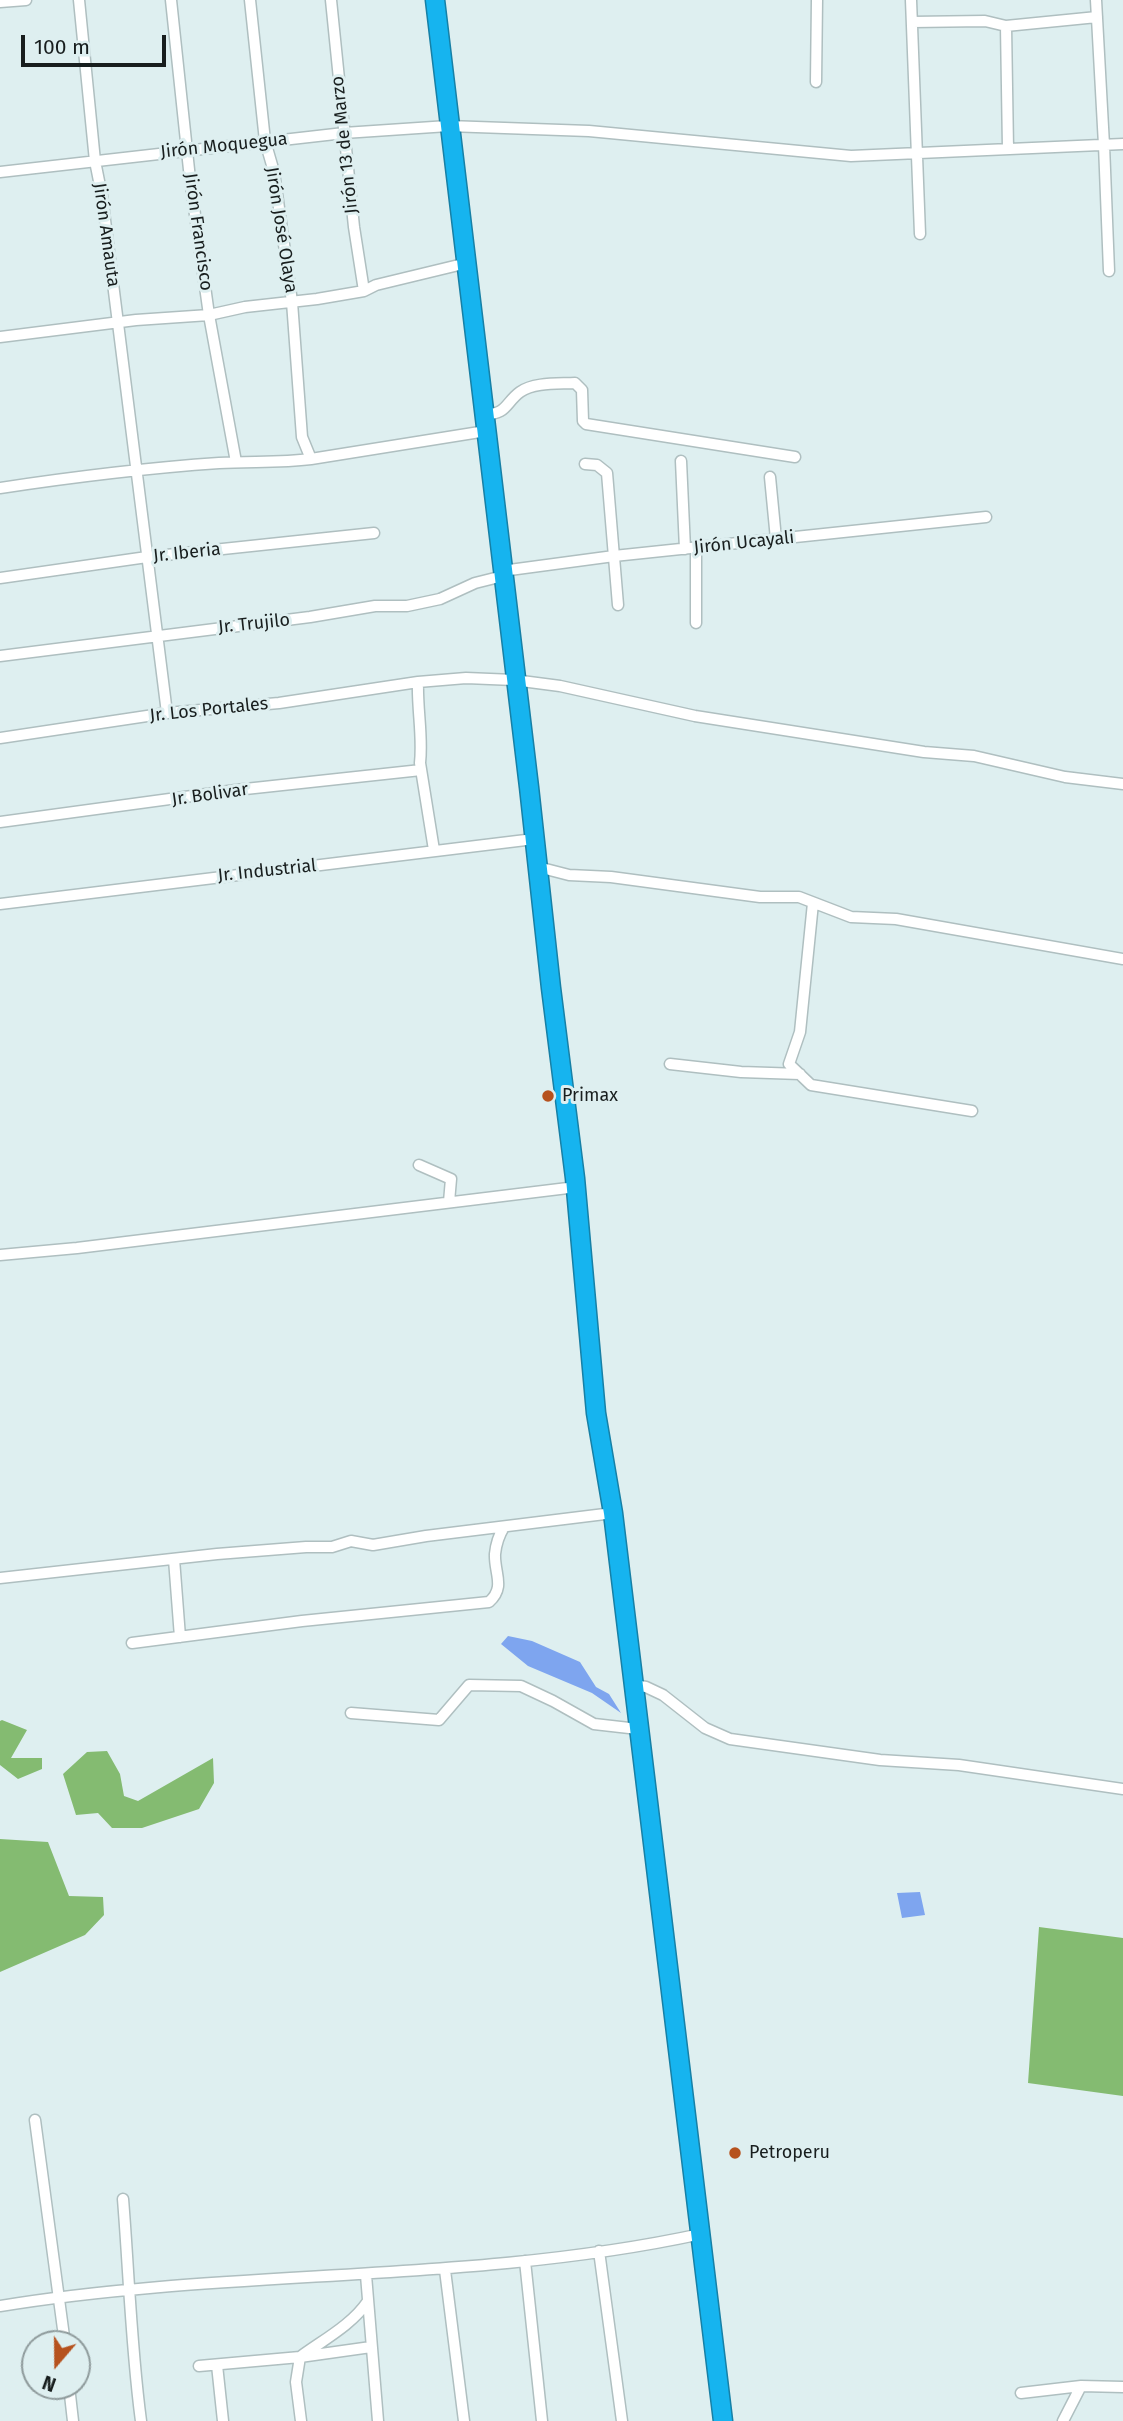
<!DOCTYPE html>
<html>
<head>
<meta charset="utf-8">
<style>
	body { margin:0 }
	#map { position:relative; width:1123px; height:2421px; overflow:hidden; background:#deeff0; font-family:"Fira Sans",sans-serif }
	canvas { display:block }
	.north { position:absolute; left:21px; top:2330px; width:70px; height:70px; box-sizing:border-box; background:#deeff0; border:2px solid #8f9b9c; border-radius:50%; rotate:200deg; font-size:19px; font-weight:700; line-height:28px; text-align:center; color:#181e1e }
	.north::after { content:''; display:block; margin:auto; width:24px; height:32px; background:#b6521e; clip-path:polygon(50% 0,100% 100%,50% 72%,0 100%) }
	.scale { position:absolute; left:21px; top:35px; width:145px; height:32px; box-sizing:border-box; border:4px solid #181e1e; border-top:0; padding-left:9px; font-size:21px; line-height:24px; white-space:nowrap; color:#181e1e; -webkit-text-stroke:5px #deeff0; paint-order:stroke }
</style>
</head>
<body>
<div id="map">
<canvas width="1123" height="2421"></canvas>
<div class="north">N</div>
<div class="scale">100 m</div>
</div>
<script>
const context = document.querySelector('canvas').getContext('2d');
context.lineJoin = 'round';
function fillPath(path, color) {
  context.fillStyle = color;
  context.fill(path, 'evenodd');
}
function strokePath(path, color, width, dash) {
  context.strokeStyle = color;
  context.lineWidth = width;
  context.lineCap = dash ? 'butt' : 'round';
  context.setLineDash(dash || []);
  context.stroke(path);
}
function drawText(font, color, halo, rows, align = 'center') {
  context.font = font + ' "Fira Sans",sans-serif';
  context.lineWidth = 6;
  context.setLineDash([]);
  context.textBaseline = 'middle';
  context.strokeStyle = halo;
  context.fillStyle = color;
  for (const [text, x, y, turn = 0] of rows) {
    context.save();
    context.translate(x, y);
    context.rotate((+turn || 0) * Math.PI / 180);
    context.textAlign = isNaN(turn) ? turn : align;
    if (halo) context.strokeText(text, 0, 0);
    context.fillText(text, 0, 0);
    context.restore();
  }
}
const forest = new Path2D(`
	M 2,1720 L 27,1730 L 11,1758 L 42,1758 L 42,1769 L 18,1779 L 0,1765 L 0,1721 Z
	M 107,1751 L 120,1774 L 124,1796 L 138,1801 L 213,1758 L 214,1783 L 199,1809 L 142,1828 L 112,1828 L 98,1813 L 76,1815 L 63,1774 L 87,1752 Z
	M 0,1839 L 48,1842 L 69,1896 L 103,1897 L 104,1915 L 85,1935 L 0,1972 Z
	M 1039,1927 L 1123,1938 L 1123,2096 L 1028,2083 Z`);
const water = new Path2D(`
	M 508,1636 L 532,1641 L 580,1662 L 596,1687 L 609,1694 L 621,1713 L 592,1693 L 528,1666 L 501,1644 Z
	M 920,1892 L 925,1915 L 902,1918 L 897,1893 Z`);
const street = new Path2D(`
	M 79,0 L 95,161 L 102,196 L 167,713
	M 171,0 L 190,179 L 209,315 L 236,462
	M 250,0 L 265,141 L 274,172 L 292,302 L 302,437 L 311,459
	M 331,0 L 354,227 L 364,291
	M 911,0 L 920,234
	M 1096,0 L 1104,145 L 1109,271
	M 0,2 L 26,0
	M 912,22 L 985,21 L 1006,26 L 1097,17
	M 1006,26 L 1008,149
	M 816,82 L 817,0
	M 0,172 L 344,133 L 448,126 L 589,131 L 851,156 L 1123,144
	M 0,337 L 136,320 L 209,315 L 245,307 L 317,299 L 364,291 L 376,285 L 467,263
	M 484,414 C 507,415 505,403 520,392 C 534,382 558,384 575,383 L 582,390 L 583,421 L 586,424 L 795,457
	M 681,461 L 685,549
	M 585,464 L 597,465 L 607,473 L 618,605
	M 770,477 L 776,539
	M 0,488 C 73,477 146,468 219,463 C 250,461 280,463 311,459 L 486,431
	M 696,548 L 696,623
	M 502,571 L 614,556 L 986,517
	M 0,578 L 147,557 L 374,533
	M 0,656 L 310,617 L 375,606 L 407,606 L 440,599 L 475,583 L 503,576
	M 418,682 C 417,709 423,736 420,763 L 434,850
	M 0,738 L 167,713 L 279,703 L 418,682 L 466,678 L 514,680 L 560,686 L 695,716 L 924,752 L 974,756 L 1065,777 L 1123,784
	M 0,822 L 236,790 L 421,770
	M 538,867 L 569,875 L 611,877 L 760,897 L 799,897 L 851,917 L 896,919 L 1123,959
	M 813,903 L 800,1032 L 789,1064 L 811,1085 L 972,1111
	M 0,904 L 534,839
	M 670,1064 L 741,1072 L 800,1074
	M 419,1165 L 451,1179 L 449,1202
	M 0,1255 L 77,1248 L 576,1187
	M 174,1559 L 180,1637
	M 0,1578 L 217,1554 L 306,1547 L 332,1547 L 351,1541 L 373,1545 L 426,1536 L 613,1513
	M 132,1643 L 302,1621 L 489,1602 C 506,1587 494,1573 495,1554 C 496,1544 499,1535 504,1527
	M 634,1685 L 646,1687 L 663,1695 L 705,1728 L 730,1739 L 880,1760 L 959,1765 L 1123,1789
	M 351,1713 L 439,1720 L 469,1685 L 521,1686 L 553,1701 L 594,1724 L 638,1729
	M 35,2120 L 65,2344
	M 123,2199 C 129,2273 131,2347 141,2421
	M 599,2251 L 622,2421
	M 525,2261 L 542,2421
	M 445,2270 L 464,2421
	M 366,2275 L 378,2421
	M 0,2306 C 232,2268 470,2284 701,2234
	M 217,2365 L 223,2421
	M 199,2366 L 300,2357 L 371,2347
	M 69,2386 L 73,2421
	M 1021,2393 L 1081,2386 L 1123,2387
	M 301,2421 L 296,2382 L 300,2357 C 323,2340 352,2325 368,2301
	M 1063,2421 L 1081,2386`);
const highway = new Path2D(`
	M 435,0 L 529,787 L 551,988 L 575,1178 L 596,1413 L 613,1513 L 723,2421`);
const markers = [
	[548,1096,7,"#b6521e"],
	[735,2153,7,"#b6521e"]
];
const streetNames = [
	["Jirón 13 de Marzo",345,145,-96],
	["Jirón Moquegua",224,146,-6],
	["Jirón José Olaya",281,230,81],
	["Jirón Francisco",198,232,82],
	["Jirón Amauta",106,235,82],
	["Jirón Ucayali",744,543,-6],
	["Jr. Iberia",187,553,-6],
	["Jr. Trujilo",254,624,-6],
	["Jr. Los Portales",209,710,-6],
	["Jr. Bolivar",210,795,-8],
	["Jr. Industrial",267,871,-6]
];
const poiNames = [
	["Primax",562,1096],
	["Petroperu",749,2153]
];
fillPath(forest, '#84bb71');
fillPath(water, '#7ea5ef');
strokePath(street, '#afbfc0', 13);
strokePath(highway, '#1780a6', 21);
strokePath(street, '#fff', 10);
strokePath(highway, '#16b4ef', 18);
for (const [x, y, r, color] of markers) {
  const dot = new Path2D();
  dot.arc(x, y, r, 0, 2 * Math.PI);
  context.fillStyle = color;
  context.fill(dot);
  strokePath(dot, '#deeff0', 2.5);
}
drawText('18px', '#181e1e', '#deeff0', streetNames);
drawText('18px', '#181e1e', '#deeff0', poiNames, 'left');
</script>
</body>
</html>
